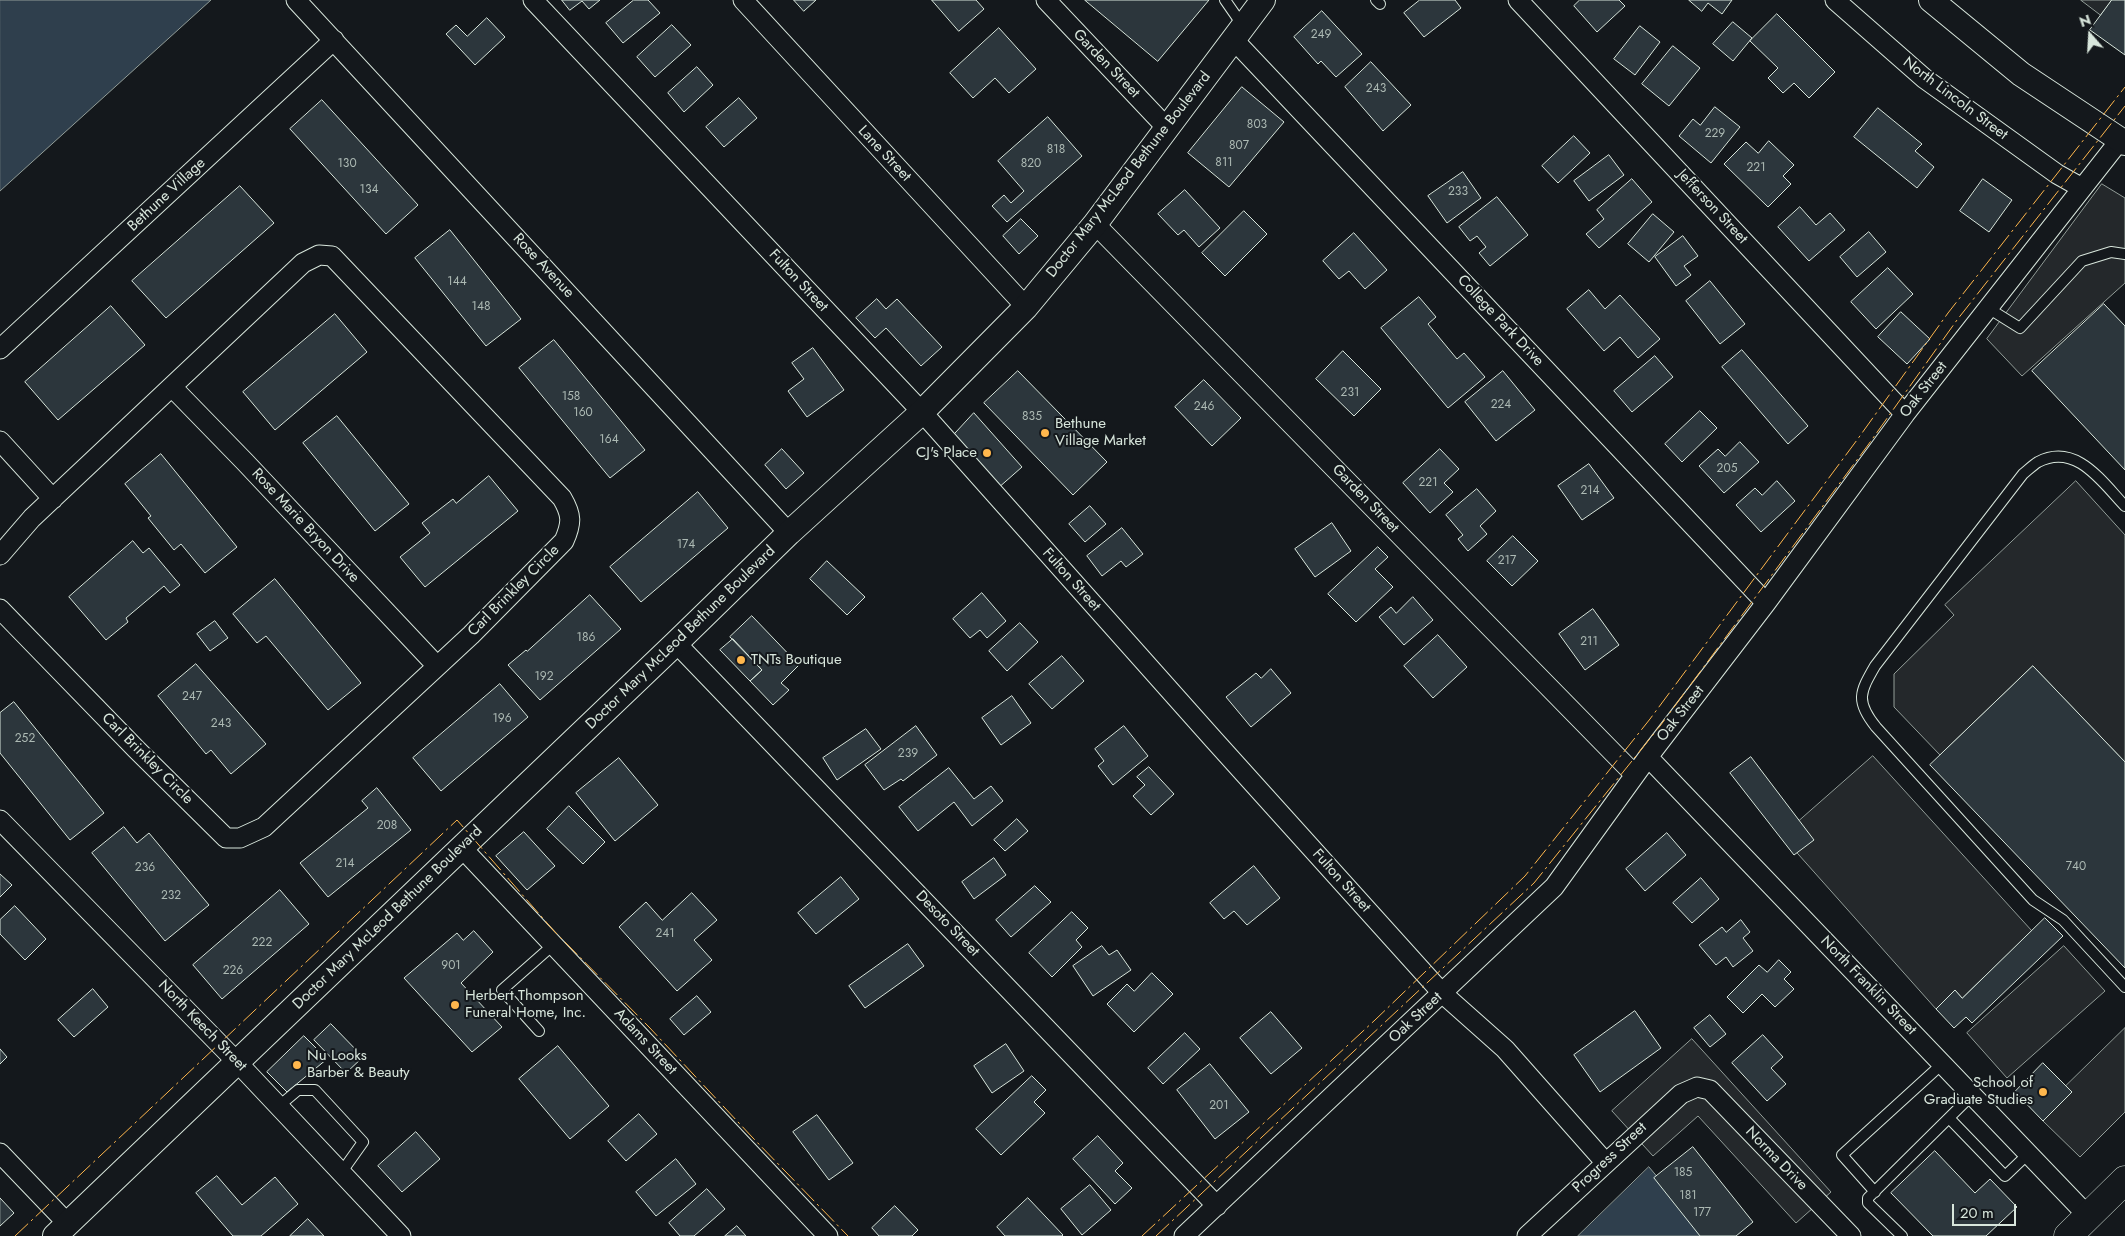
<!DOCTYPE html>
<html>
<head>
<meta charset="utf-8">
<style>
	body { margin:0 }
	#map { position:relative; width:2125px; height:1236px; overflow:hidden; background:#14181c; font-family:Jost,sans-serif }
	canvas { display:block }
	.north { position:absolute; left:2065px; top:10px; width:50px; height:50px; -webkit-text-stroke:4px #14181c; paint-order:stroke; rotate:341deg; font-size:14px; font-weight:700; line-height:20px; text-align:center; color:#d8e6dc }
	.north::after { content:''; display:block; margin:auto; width:18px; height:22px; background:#d8e6dc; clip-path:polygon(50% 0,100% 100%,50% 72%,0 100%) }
	.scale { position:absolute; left:1952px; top:1204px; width:64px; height:22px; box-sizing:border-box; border:2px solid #d8e6dc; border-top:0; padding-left:6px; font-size:15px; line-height:18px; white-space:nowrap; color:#d8e6dc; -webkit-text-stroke:4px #14181c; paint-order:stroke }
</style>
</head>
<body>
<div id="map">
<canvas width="2125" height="1236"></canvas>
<div class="north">N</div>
<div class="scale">20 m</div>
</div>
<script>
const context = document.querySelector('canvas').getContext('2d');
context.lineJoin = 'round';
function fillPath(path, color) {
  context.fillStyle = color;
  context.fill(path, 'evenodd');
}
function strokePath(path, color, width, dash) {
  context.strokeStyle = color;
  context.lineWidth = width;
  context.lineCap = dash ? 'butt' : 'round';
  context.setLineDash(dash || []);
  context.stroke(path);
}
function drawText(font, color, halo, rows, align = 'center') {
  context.font = font + ' Jost,sans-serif';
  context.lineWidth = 4;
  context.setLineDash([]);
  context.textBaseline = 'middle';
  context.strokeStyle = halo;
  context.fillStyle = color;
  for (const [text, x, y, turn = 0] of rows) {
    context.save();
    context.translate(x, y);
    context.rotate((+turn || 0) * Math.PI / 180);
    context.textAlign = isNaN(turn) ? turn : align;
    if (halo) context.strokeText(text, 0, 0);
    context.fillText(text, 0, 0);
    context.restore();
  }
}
const parking = new Path2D(`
	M 2081,0 L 2112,0 L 2101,15 Z
	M 2102,184 L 2125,198 L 2125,283 L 2022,376 L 1987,339 Z
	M 2076,481 L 2125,535 L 2125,762 L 2033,666 L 1940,755 L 1894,707 L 1894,674 L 1954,615 L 1945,605 Z
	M 1873,756 L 2032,931 L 1962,998 L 1955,990 L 1936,1009 L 1782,836 Z
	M 2064,946 L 2105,991 L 2007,1078 L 1967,1033 Z
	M 2125,1028 L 2125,1112 L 2080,1157 L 2043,1121 L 2072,1092 L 2066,1086 Z
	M 1692,1039 L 1831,1192 L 1796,1223 L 1698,1116 L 1653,1156 L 1612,1111 Z`);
const water = new Path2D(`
	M 0,0 L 211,0 L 0,191 Z
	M 1649,1167 L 1707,1236 L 1578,1236 Z`);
const building = new Path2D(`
	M 562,0 L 600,0 L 589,9 L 582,1 L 570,10 Z
	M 634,0 L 648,0 L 660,13 L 623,43 L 606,23 Z
	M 794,0 L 816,0 L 804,11 Z
	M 932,0 L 976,0 L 984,9 L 959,31 Z
	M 1085,0 L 1209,0 L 1158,61 Z
	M 1420,0 L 1455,0 L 1461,8 L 1424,37 L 1404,13 Z
	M 1580,0 L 1619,0 L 1625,6 L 1597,32 L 1574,6 Z
	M 1689,0 L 1732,0 L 1722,14 L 1708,3 L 1702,11 Z
	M 2112,0 L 2125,0 L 2125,55 L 2090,30 Z
	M 1322,11 L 1362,54 L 1336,77 L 1321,61 L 1318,64 L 1294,37 Z
	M 1777,14 L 1835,72 L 1809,98 L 1794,83 L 1783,93 L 1768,78 L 1778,68 L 1750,41 Z
	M 487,18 L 505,37 L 475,65 L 446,34 L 456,25 L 467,36 Z
	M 1733,22 L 1752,38 L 1733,61 L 1713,44 Z
	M 672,25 L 691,45 L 655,77 L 637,57 Z
	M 1640,26 L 1660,42 L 1635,75 L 1614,59 Z
	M 999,28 L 1036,69 L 1009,93 L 995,78 L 973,98 L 950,73 Z
	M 1673,46 L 1700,68 L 1669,106 L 1642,84 Z
	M 1371,62 L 1411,105 L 1383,131 L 1345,87 Z
	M 697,67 L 713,85 L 684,112 L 668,93 Z
	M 1242,87 L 1284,122 L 1229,187 L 1188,153 Z
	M 739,98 L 757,118 L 724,147 L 706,127 Z
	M 322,100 L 418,205 L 386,234 L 290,129 Z
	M 1715,107 L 1740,127 L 1711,163 L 1679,136 L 1693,119 L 1700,125 Z
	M 1878,108 L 1922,144 L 1915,151 L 1934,167 L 1917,188 L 1854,137 Z
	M 1048,117 L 1082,156 L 1007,222 L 992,206 L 1004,195 L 1011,203 L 1024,191 L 998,161 Z
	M 1574,136 L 1590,153 L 1558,183 L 1542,166 Z
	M 1769,141 L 1794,165 L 1783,176 L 1791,184 L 1768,207 L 1724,164 L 1746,142 L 1758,153 Z
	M 1609,155 L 1624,175 L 1589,201 L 1574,181 Z
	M 1463,172 L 1481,198 L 1447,223 L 1428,196 Z
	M 1632,179 L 1652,202 L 1599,248 L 1586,234 L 1604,219 L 1597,210 Z
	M 1983,179 L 2012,200 L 1989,232 L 1960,211 Z
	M 240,186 L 274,223 L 166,318 L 132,281 Z
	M 1185,190 L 1220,228 L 1199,247 L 1184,230 L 1178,235 L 1158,214 Z
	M 1497,197 L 1528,235 L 1490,266 L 1479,253 L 1486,247 L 1477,236 L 1470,241 L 1459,227 Z
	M 1800,207 L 1816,225 L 1830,213 L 1845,230 L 1809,261 L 1778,227 Z
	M 1244,211 L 1267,234 L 1225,276 L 1202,253 Z
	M 1653,214 L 1674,232 L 1649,262 L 1628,244 Z
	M 1021,219 L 1038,236 L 1019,254 L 1003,236 Z
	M 450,230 L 521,319 L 486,346 L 415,258 Z
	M 1869,232 L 1886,252 L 1857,277 L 1840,257 Z
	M 1354,233 L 1387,270 L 1365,289 L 1349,271 L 1339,279 L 1323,261 Z
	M 1683,236 L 1698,256 L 1684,266 L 1691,275 L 1676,286 L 1655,257 Z
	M 1888,268 L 1913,294 L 1876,329 L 1851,302 Z
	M 1710,281 L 1745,324 L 1720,344 L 1686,301 Z
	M 1589,290 L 1605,309 L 1620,295 L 1660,339 L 1638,358 L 1620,337 L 1604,351 L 1567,309 Z
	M 1419,297 L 1436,317 L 1428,324 L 1457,359 L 1464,353 L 1485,377 L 1448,408 L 1381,328 Z
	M 877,299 L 886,309 L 897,299 L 942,347 L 921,366 L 886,328 L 875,338 L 856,318 Z
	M 2104,304 L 2125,326 L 2125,470 L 2032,371 Z
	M 111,306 L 145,345 L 58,420 L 25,382 Z
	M 1901,312 L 1930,339 L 1907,364 L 1878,337 Z
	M 335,314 L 367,352 L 275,430 L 243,392 Z
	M 554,340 L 645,450 L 610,478 L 519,368 Z
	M 813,348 L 844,390 L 807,417 L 788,391 L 804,379 L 792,363 Z
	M 1742,350 L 1808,426 L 1788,444 L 1722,367 Z
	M 1343,351 L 1381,389 L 1354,416 L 1316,379 Z
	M 1655,356 L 1673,377 L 1632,412 L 1614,391 Z
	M 1018,371 L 1107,462 L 1073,495 L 984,403 Z
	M 1503,371 L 1535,410 L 1496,441 L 1465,402 Z
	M 1204,380 L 1241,418 L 1212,446 L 1175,407 Z
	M 1700,411 L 1717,428 L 1682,462 L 1665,444 Z
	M 974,413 L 1022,467 L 997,489 L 951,438 Z
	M 337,416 L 409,504 L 375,531 L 303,443 Z
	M 1740,442 L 1759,462 L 1724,493 L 1699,466 L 1718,449 L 1725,456 Z
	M 782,449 L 804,473 L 786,489 L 765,465 Z
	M 1440,449 L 1459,469 L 1444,483 L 1453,492 L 1430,513 L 1403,483 Z
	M 161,454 L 237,547 L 205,573 L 181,544 L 174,550 L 148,518 L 151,516 L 125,484 Z
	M 1589,464 L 1614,498 L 1582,520 L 1558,486 Z
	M 489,476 L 518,511 L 425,587 L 400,557 L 430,533 L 422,523 L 453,499 L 456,503 Z
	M 1777,481 L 1795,501 L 1761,532 L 1736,505 L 1755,488 L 1762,495 Z
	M 1477,489 L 1496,511 L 1480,526 L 1487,534 L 1468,551 L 1458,539 L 1463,535 L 1446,515 Z
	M 698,492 L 728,528 L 641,602 L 610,567 Z
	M 1090,506 L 1106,524 L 1085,542 L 1069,524 Z
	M 1332,523 L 1351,551 L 1315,577 L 1295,549 Z
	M 1122,528 L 1143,554 L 1126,567 L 1121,561 L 1102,576 L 1087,556 Z
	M 1513,536 L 1538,561 L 1512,586 L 1487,561 Z
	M 133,541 L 143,553 L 149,548 L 180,585 L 170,593 L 164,586 L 126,618 L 128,622 L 106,640 L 69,597 Z
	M 1378,547 L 1388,557 L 1375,569 L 1393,587 L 1356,622 L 1328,594 Z
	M 827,561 L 865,597 L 847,615 L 810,579 Z
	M 275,579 L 361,683 L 328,710 L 266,636 L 257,643 L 233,614 Z
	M 982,593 L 1006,621 L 987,638 L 980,630 L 970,638 L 953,619 Z
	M 590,595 L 621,629 L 540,700 L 508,665 L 526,650 L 527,651 Z
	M 1413,597 L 1433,620 L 1404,645 L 1379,617 L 1391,607 L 1396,613 Z
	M 1593,609 L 1619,645 L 1585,670 L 1559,634 Z
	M 752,616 L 799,665 L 781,683 L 789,690 L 773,705 L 750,681 L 762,670 L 730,637 Z
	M 215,621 L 228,638 L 210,651 L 197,634 Z
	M 1020,623 L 1038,642 L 1007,671 L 989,651 Z
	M 1438,635 L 1467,667 L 1433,698 L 1404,666 Z
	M 733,639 L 762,670 L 750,681 L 720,650 Z
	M 1062,656 L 1084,681 L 1052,709 L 1029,684 Z
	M 196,664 L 266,744 L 231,774 L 211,750 L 206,754 L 158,696 Z
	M 2033,666 L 2125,762 L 2125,968 L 1930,765 Z
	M 1271,669 L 1291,693 L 1251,727 L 1226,697 L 1256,673 L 1261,678 Z
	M 500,684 L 528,717 L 441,791 L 413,758 Z
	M 1012,696 L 1031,723 L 1001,745 L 982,718 Z
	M 14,702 L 104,813 L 70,840 L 0,753 L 0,713 Z
	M 916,726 L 937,755 L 903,781 L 901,779 L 884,790 L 865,765 Z
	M 1124,726 L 1148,756 L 1113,785 L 1098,766 L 1104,761 L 1095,749 Z
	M 866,729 L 881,749 L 837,780 L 823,758 Z
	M 1751,757 L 1814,840 L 1794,855 L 1730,773 Z
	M 619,758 L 658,805 L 615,841 L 576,793 Z
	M 1149,767 L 1174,794 L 1151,815 L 1133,796 L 1145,785 L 1137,777 Z
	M 949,768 L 974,799 L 991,786 L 1003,801 L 972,826 L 954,802 L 918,831 L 899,807 Z
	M 377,788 L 411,830 L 328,897 L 300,863 L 368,808 L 362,801 Z
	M 569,806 L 605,842 L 583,864 L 547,829 Z
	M 1017,819 L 1028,831 L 1005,851 L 994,840 Z
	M 124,827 L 137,843 L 149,833 L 209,905 L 165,941 L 92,853 Z
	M 524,832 L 555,866 L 527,890 L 496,856 Z
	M 1667,833 L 1686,855 L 1645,891 L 1626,869 Z
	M 994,858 L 1006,875 L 974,899 L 962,882 Z
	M 1254,866 L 1280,898 L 1247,925 L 1234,911 L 1224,919 L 1210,903 Z
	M 0,874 L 12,885 L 0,897 Z
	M 841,877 L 859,899 L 816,934 L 798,913 Z
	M 1701,878 L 1719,899 L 1692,923 L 1673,903 Z
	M 1035,886 L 1051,902 L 1011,937 L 996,920 Z
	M 280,890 L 309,924 L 222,999 L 193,965 Z
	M 692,893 L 717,920 L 694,940 L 712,960 L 677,991 L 619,927 L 646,902 L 662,920 Z
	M 15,906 L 46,939 L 25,960 L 0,934 L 0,920 Z
	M 1072,912 L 1088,928 L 1076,940 L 1082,947 L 1052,977 L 1029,953 Z
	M 2045,918 L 2063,936 L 1972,1023 L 1966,1017 L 1954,1028 L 1936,1009 L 1955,990 L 1962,998 Z
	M 1741,920 L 1750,932 L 1743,938 L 1753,951 L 1733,967 L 1726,957 L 1716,965 L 1699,945 L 1722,927 L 1726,932 Z
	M 474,931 L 493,952 L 461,983 L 502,1027 L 472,1052 L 404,978 L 457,933 L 463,940 Z
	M 908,944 L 924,966 L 865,1008 L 849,986 Z
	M 1102,946 L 1109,955 L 1117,950 L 1131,970 L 1093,996 L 1073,966 Z
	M 1779,960 L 1791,972 L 1784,979 L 1794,989 L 1775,1007 L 1762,994 L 1743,1013 L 1727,997 L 1759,965 L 1767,972 Z
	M 1152,973 L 1173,994 L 1134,1032 L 1107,1004 L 1127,984 L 1134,991 Z
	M 93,989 L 108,1007 L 74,1037 L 58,1020 Z
	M 697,996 L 711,1012 L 684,1035 L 670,1019 Z
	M 1635,1011 L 1661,1048 L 1600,1092 L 1574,1055 Z
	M 1271,1012 L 1302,1048 L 1271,1074 L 1240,1038 Z
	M 1710,1015 L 1726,1034 L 1710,1047 L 1694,1028 Z
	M 331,1024 L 363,1057 L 346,1073 L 314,1040 Z
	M 1185,1033 L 1200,1049 L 1163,1084 L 1148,1068 Z
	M 1763,1035 L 1783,1057 L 1771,1068 L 1786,1084 L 1767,1101 L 1732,1063 Z
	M 304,1036 L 327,1059 L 287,1092 L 267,1072 Z
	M 1006,1044 L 1024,1071 L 992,1093 L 974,1066 Z
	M 558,1046 L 609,1106 L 570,1139 L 519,1079 Z
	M 0,1049 L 7,1057 L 0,1064 Z
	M 2043,1063 L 2072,1092 L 2043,1121 L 2015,1092 Z
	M 1210,1064 L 1249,1112 L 1215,1139 L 1177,1090 Z
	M 1032,1076 L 1046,1090 L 1034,1102 L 1045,1113 L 1001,1155 L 976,1129 Z
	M 639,1114 L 657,1134 L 626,1161 L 608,1141 Z
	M 817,1115 L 853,1163 L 829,1180 L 793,1132 Z
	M 416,1132 L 440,1159 L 402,1192 L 378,1166 Z
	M 1098,1136 L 1123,1163 L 1115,1171 L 1132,1188 L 1115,1204 L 1073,1159 Z
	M 1693,1147 L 1753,1222 L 1736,1236 L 1700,1236 L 1654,1178 Z
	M 1935,1151 L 1975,1193 L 1990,1179 L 2017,1207 L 1986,1236 L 1933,1236 L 1891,1193 Z
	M 676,1159 L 696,1184 L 656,1216 L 636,1192 Z
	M 217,1176 L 242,1205 L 275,1177 L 298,1204 L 261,1236 L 233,1236 L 196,1193 Z
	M 1090,1185 L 1111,1210 L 1082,1235 L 1061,1209 Z
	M 707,1189 L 725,1209 L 694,1236 L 680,1236 L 669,1223 Z
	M 0,1198 L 14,1213 L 0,1226 Z
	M 1028,1198 L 1063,1235 L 1062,1236 L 1005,1236 L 997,1227 Z
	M 895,1206 L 918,1230 L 912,1236 L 879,1236 L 872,1228 Z
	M 308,1219 L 324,1236 L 290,1236 Z
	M 737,1226 L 746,1236 L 725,1236 Z`);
const service = new Path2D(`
	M 1225,0 L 1243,26
	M 1376,0 L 1380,4
	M 1988,308 L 2020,328 L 2082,261 L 2111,252 L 2125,254
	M 2125,506 C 2102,482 2076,442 2038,462 C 2033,465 2028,470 2023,474 L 1875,666 C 1860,692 1855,701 1876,727 L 2033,900 L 2063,920 L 2125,987
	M 539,1031 L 502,990 L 553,945
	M 279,1106 L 298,1090 L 315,1090 L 363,1142 L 341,1173
	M 1949,1118 L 2005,1176 L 2028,1154
	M 1875,1192 L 1842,1155 L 1942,1064
	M 1902,1236 L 1868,1203 L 1868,1198 L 1972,1095`);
const minor = new Path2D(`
	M 296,0 L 789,533
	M 533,0 L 922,412 L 1214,740 L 1442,993 L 1505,1049 L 1605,1162
	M 743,0 L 1026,307
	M 1046,0 L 1166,127
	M 1518,0 L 1905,414
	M 1835,0 L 1925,79 L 2057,174 L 2082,188
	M 1233,39 L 1766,603
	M 1095,224 L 1635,775
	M 0,349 L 334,40
	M 172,387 L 245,462 L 437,666
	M 0,441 L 53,499
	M 0,555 L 32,518 L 303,263 L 319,255 L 332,256 L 562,498 C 572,515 572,523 564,541 L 471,635 L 264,827 L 240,838 L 226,838 L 136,749 L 0,609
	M 676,643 L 1217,1206
	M 1648,757 L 2088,1216
	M 0,820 L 237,1062 L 401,1236
	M 462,848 L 828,1236
	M 0,1153 L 68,1224
	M 1184,1236 L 1554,887 L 1648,757 L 1766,603 L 1905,414 L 2120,140
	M 1527,1236 L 1681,1094 L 1697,1087 L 1710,1090 L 1851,1236`);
const tertiary = new Path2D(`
	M 1931,0 L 2021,74 L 2125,143
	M 55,1236 L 676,643 L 789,533 L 922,412 L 1026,307 L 1095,224 L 1263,0`);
const primary = new Path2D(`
	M 2068,1236 L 2125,1180`);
const power = new Path2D(`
	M 15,1236 L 457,820 L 554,931 L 649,1027 L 753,1138 L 848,1236
	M 1142,1236 L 1375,1020 L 1525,876 L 1650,719 L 1857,440 L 1948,313 L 2125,87
	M 1156,1236 L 1534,883 L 1660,726 L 1868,445 L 1957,320 L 2125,106`);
const markers = [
	[1045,433,5,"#ffb74d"],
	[987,453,5,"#ffb74d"],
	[741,660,5,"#ffb74d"],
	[455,1005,5,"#ffb74d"],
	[297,1065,5,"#ffb74d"],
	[2043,1092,5,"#ffb74d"]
];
const numberNames = [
	["249",1321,35],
	["243",1376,89],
	["803",1257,125],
	["229",1715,134],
	["807",1239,146],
	["818",1056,150],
	["811",1224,163],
	["130",347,164],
	["820",1031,164],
	["221",1756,168],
	["134",369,190],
	["233",1458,192],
	["144",457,282],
	["148",481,307],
	["231",1350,393],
	["158",571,397],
	["224",1501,405],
	["246",1204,407],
	["160",583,413],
	["835",1032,417],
	["164",609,440],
	["205",1727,469],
	["221",1428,483],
	["214",1590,491],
	["174",686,545],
	["217",1507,561],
	["186",586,638],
	["211",1589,642],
	["192",544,677],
	["247",192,697],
	["196",502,719],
	["243",221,724],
	["252",25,739],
	["239",908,754],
	["208",387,826],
	["214",345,864],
	["740",2076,867],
	["236",145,868],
	["232",171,896],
	["241",665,934],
	["222",262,943],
	["901",451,966],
	["226",233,971],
	["201",1219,1106],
	["185",1683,1173],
	["181",1688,1196],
	["177",1702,1213]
];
const streetNames = [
	["Garden Street",1106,64,46],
	["North Lincoln Street",1955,99,37],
	["Lane Street",884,154,47],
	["Doctor Mary McLeod Bethune Boulevard",1129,175,-52],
	["Bethune Village",167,195,-43],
	["Jefferson Street",1712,207,47],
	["Rose Avenue",543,266,47],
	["Fulton Street",798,281,47],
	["College Park Drive",1500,321,47],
	["Oak Street",1924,390,-52],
	["Garden Street",1365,499,46],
	["Rose Marie Bryon Drive",305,526,47],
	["Fulton Street",1071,580,48],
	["Carl Brinkley Circle",514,591,-45],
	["Doctor Mary McLeod Bethune Boulevard",681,638,-44],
	["Oak Street",1681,714,-52],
	["Carl Brinkley Circle",147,759,45],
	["Fulton Street",1341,881,48],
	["Doctor Mary McLeod Bethune Boulevard",388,918,-44],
	["Desoto Street",947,924,46],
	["North Franklin Street",1868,986,46],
	["Oak Street",1416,1018,-43],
	["North Keech Street",202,1026,46],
	["Adams Street",645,1042,47],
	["Progress Street",1610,1158,-43],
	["Norma Drive",1776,1159,46]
];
const poiNames = [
	["Bethune",1055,424],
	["Village Market",1055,441],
	["CJ's Place",977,453,"right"],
	["TNTs Boutique",751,660],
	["Herbert Thompson",465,996],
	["Funeral Home, Inc.",465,1013],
	["Nu Looks",307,1056],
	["Barber & Beauty",307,1073],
	["School of",2033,1083,"right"],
	["Graduate Studies",2033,1100,"right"]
];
fillPath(parking, '#24282b');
strokePath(parking, '#939e99', 1);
fillPath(water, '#2f3f4d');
strokePath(water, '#939e99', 1);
fillPath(building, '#2c363c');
strokePath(building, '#d8e6dc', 1);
strokePath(service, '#d8e6dc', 12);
strokePath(minor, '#d8e6dc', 21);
strokePath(tertiary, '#d8e6dc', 26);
strokePath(primary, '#d8e6dc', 29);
strokePath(service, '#14181c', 10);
strokePath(minor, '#14181c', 19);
strokePath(tertiary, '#14181c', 24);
strokePath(primary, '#14181c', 28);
strokePath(power, '#ffb74d', 1, [18, 4, 2.5, 4]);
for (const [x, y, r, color] of markers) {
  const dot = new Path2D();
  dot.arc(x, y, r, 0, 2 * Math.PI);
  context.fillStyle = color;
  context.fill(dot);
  strokePath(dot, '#14181c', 2);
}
drawText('12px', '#adbab4', null, numberNames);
drawText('15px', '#d8e6dc', '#14181c', streetNames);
drawText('15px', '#d8e6dc', '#14181c', poiNames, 'left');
</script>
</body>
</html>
